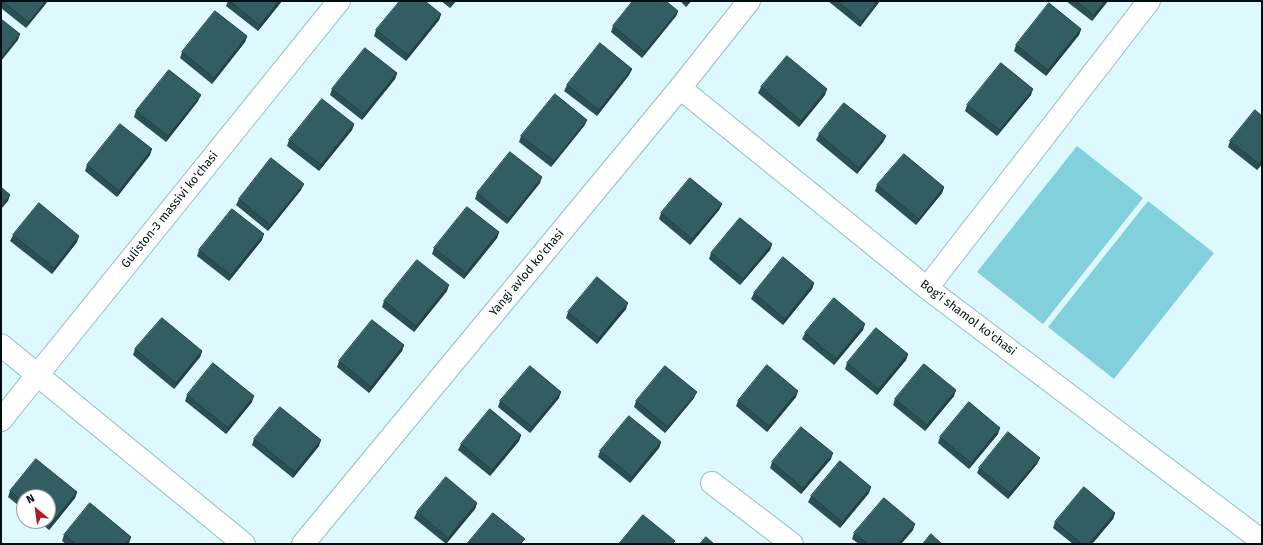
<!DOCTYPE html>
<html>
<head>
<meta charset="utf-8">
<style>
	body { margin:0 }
	#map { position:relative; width:1263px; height:545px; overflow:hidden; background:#def9fe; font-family:"Fira Sans",sans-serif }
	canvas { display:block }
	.frame { position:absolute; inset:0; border:2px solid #010e11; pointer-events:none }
	.north { position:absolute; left:16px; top:489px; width:40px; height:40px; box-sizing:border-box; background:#fff; border:1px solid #999fa0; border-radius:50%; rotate:331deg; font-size:11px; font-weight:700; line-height:16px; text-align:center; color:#010e11 }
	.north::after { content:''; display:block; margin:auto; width:14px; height:18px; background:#ae1c1b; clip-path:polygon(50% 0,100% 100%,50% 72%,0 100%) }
</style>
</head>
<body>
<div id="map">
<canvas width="1263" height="545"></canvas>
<div class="frame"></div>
<div class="north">N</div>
</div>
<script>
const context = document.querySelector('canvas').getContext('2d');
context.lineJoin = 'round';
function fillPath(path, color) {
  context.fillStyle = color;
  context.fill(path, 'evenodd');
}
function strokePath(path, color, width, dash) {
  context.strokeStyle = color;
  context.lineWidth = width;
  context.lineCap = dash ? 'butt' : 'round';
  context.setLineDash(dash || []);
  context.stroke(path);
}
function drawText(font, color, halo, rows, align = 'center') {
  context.font = font + ' "Fira Sans",sans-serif';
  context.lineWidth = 4;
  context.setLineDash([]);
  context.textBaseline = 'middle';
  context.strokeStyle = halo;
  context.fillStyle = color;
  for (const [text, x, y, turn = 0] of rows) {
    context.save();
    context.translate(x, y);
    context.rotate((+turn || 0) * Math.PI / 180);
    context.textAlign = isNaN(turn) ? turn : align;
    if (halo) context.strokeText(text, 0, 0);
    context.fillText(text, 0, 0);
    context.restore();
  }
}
const green = new Path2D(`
	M 1077,146 L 1143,198 L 1043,324 L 977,272 Z
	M 1148,201 L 1214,253 L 1114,379 L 1048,327 Z`);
const minor = new Path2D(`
	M 680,88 L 927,288 L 1262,541
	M 927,288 L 1149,1
	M 1,345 L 244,544
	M 1,420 L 339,1
	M 712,483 L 792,544
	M 303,544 L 680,88 L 749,1`);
const wall = new Path2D(`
	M 1,1 L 48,1 L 26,28 L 1,8 Z
	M 228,1 L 282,1 L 258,31 L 226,6 Z
	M 441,1 L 456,1 L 450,8 Z
	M 680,1 L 691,1 L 686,7 Z
	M 828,1 L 880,1 L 860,27 Z
	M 1066,1 L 1108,1 L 1092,21 Z
	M 678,11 L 676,16 L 642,58 L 611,32 L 613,26 Z
	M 441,14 L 439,20 L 406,61 L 374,36 L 376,30 Z
	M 1081,29 L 1079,35 L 1046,76 L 1014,51 L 1016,45 Z
	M 247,36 L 245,42 L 212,84 L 180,58 L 182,52 Z
	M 632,69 L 629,75 L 597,116 L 564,91 L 567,85 Z
	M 397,73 L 395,79 L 362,120 L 330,95 L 332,89 Z
	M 761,87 L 825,95 L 799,127 L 758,93 Z
	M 1031,95 L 997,136 L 965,111 L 967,105 Z
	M 198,101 L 166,142 L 134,117 L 136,111 Z
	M 1262,116 L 1262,164 L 1257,170 L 1228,147 L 1230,141 Z
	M 587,120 L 584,126 L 551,167 L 519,142 L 521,136 Z
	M 354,124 L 352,130 L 319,171 L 287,146 L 289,140 Z
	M 819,134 L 886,136 L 883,142 L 857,174 L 816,140 Z
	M 150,155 L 117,197 L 85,171 L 87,165 Z
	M 540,183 L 507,224 L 475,199 L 477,193 Z
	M 877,185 L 944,187 L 942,193 L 916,225 L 875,191 Z
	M 301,190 L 268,231 L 236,205 L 239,199 Z
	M 722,204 L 719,210 L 690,245 L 659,219 L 661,213 Z
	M 499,232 L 497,238 L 464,279 L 432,254 L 434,248 Z
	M 13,235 L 77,242 L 52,274 L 10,241 Z
	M 262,240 L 229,281 L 197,256 L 199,250 Z
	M 772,244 L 770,250 L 740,285 L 709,259 L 711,253 Z
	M 814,283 L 812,289 L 783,325 L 751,299 L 754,293 Z
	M 447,291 L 414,332 L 382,307 L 384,301 Z
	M 626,309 L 597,344 L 566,318 L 568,312 Z
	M 863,330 L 834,365 L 802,339 L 805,333 Z
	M 404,345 L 402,351 L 369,393 L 337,367 L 339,361 Z
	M 135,349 L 202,351 L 200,357 L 174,389 L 133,355 Z
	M 908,354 L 906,360 L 877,395 L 845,369 L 847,363 Z
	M 187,395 L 252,402 L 226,434 L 185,401 Z
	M 954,396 L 925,431 L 893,405 L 895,399 Z
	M 796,397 L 767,432 L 736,406 L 738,401 Z
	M 559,398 L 530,433 L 498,407 L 500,401 Z
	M 694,398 L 665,433 L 634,407 L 636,401 Z
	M 998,434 L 969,469 L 938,443 L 940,437 Z
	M 521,435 L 519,441 L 490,476 L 458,450 L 461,444 Z
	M 254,439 L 319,446 L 293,478 L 252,445 Z
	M 661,442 L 659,448 L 630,483 L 598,457 L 600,451 Z
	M 831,459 L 801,494 L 770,468 L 772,462 Z
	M 1037,464 L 1008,499 L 977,473 L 979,468 Z
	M 10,491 L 77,492 L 75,498 L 49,530 L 38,521 L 48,521 L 24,497 L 24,510 L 8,497 Z
	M 869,493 L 840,528 L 808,502 L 811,496 Z
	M 477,503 L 475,509 L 446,544 L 414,518 L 417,512 Z
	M 1115,513 L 1113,519 L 1092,544 L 1073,544 L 1053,528 L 1055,522 Z
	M 913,530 L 901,544 L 859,544 L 852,539 L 854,533 Z
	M 64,535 L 129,543 L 128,544 L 66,544 L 62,541 Z`);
const shadedWall = new Path2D(`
	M 46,1 L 48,1 L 26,28 L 29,22 Z
	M 279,1 L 282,1 L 258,31 L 260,25 Z
	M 454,1 L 456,1 L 450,8 L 452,2 Z
	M 688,1 L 691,1 L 686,7 Z
	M 878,1 L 880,1 L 860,27 L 862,21 Z
	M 1105,1 L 1108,1 L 1092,21 L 1094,15 Z
	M 678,11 L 676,16 L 642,58 L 645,52 Z
	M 441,14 L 439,20 L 406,61 L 408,55 Z
	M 1081,29 L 1079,35 L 1046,76 L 1048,70 Z
	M 20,34 L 18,40 L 1,61 L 1,58 Z
	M 247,36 L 245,42 L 212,84 L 214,78 Z
	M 632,69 L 629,75 L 597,116 L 599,110 Z
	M 397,73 L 395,79 L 362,120 L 364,114 Z
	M 827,89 L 825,95 L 799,127 L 801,121 Z
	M 1033,89 L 1031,95 L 997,136 L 1000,130 Z
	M 201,95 L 198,101 L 166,142 L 168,136 Z
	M 587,120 L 584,126 L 551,167 L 554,161 Z
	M 354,124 L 352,130 L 319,171 L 321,165 Z
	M 886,136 L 883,142 L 857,174 L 859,168 Z
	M 152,149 L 150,155 L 117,197 L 119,191 Z
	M 1262,160 L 1262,164 L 1257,170 L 1259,164 Z
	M 542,177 L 540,183 L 507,224 L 509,219 Z
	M 304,184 L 301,190 L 268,231 L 270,225 Z
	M 944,187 L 942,193 L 916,225 L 919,219 Z
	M 10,195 L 8,201 L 1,209 L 1,206 Z
	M 722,204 L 719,210 L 690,245 L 692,239 Z
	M 499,232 L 497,238 L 464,279 L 466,273 Z
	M 264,234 L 262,240 L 229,281 L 231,275 Z
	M 79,236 L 77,242 L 52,274 L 54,268 Z
	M 772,244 L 770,250 L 740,285 L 743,279 Z
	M 814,283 L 812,289 L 783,325 L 785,319 Z
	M 449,285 L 447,291 L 414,332 L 416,326 Z
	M 628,303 L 626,309 L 597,344 L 599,338 Z
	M 865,324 L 863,330 L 834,365 L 836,359 Z
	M 404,345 L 402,351 L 369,393 L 371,387 Z
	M 202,351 L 200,357 L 174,389 L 176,383 Z
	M 908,354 L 906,360 L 877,395 L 879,389 Z
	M 956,390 L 954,396 L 925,431 L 927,425 Z
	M 798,391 L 796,397 L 767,432 L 769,426 Z
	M 561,392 L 559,398 L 530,433 L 532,427 Z
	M 697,392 L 694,398 L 665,433 L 668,427 Z
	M 254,396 L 252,402 L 226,434 L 228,428 Z
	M 1000,428 L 998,434 L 969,469 L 971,463 Z
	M 521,435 L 519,441 L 490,476 L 492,470 Z
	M 321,440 L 319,446 L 293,478 L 295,472 Z
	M 661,442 L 659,448 L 630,483 L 632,477 Z
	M 833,453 L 831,459 L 801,494 L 803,488 Z
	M 1040,458 L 1037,464 L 1008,499 L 1010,493 Z
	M 871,487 L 869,493 L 840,528 L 842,522 Z
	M 77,492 L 75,498 L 49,530 L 51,524 Z
	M 477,503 L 475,509 L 446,544 L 448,538 Z
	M 1115,513 L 1113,519 L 1092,544 L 1089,544 Z
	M 915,524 L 913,530 L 901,544 L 898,544 Z
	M 131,537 L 129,543 L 128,544 L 125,544 Z`);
const building = new Path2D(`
	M 2,1 L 46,1 L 29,22 Z
	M 230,1 L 279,1 L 260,25 Z
	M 400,1 L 425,1 L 441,14 L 408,55 L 376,30 Z
	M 633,1 L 666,1 L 678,11 L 645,52 L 613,26 Z
	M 837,1 L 878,1 L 862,21 Z
	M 1076,1 L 1105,1 L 1094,15 Z
	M 1049,3 L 1081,29 L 1048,70 L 1016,45 Z
	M 215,11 L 247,36 L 214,78 L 182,52 Z
	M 1,19 L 20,34 L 1,58 Z
	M 600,43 L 632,69 L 599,110 L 567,85 Z
	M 365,48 L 397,73 L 364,114 L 332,89 Z
	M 787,56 L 827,89 L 801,121 L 761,87 Z
	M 1001,63 L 1033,89 L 1000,130 L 967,105 Z
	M 169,70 L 201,95 L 168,136 L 136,111 Z
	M 555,94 L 587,120 L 554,161 L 521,136 Z
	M 322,99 L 354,124 L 321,165 L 289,140 Z
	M 844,103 L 886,136 L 859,168 L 819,134 Z
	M 1255,110 L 1262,116 L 1262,160 L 1259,164 L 1230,141 Z
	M 120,124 L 152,149 L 119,191 L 87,165 Z
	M 510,152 L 542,177 L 509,219 L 477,193 Z
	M 904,154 L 944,187 L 919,219 L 877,185 Z
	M 271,158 L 304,184 L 270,225 L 239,199 Z
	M 690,178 L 722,204 L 692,239 L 661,213 Z
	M 1,187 L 10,195 L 1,206 Z
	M 39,203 L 79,236 L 54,268 L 13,235 Z
	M 467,207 L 499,232 L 466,273 L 434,248 Z
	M 232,209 L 264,234 L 231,275 L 199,250 Z
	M 740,218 L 772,244 L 743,279 L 711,253 Z
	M 783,257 L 814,283 L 785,319 L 754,293 Z
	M 417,260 L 449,285 L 416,326 L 384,301 Z
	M 597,277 L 628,303 L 599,338 L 568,312 Z
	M 834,298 L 865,324 L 836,359 L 805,333 Z
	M 162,318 L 202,351 L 176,383 L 135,349 Z
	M 372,320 L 404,345 L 371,387 L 339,361 Z
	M 876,328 L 908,354 L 879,389 L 847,363 Z
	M 213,363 L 254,396 L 228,428 L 187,395 Z
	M 924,364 L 956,390 L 927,425 L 895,399 Z
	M 767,365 L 798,391 L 769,426 L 738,401 Z
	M 530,366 L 561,392 L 532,427 L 500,401 Z
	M 665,366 L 697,392 L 668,427 L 636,401 Z
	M 969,402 L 1000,428 L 971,463 L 940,437 Z
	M 280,407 L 321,440 L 295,472 L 254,439 Z
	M 490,409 L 521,435 L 492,470 L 461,444 Z
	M 629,416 L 661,442 L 632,477 L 600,451 Z
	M 801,427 L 833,453 L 803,488 L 772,462 Z
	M 1008,432 L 1040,458 L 1010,493 L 979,468 Z
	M 36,459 L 77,492 L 51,524 L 48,521 L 48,497 L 24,497 L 24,502 L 10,491 Z
	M 840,461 L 871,487 L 842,522 L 811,496 Z
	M 446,477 L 477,503 L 448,538 L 417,512 Z
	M 1084,487 L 1115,513 L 1089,544 L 1082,544 L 1055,522 Z
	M 884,498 L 915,524 L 898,544 L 868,544 L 854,533 Z
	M 90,503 L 131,537 L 125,544 L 76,544 L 64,535 Z
	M 493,513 L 525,539 L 520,544 L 467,544 Z
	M 643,515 L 675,541 L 672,544 L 619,544 Z
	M 931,534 L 942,544 L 923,544 Z
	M 706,537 L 714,544 L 700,544 Z`);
const streetNames = [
	["Guliston-3 massivi ko'chasi",170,210,-51],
	["Yangi avlod ko'chasi",527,273,-50],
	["Bog'i shamol ko'chasi",968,318,37]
];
fillPath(green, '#82d0db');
strokePath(minor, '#90bec4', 24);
strokePath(minor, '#fff', 22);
fillPath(wall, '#2a5055');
fillPath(shadedWall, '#224145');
fillPath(building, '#315d63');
strokePath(building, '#224145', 1);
drawText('12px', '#010e11', '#fff', streetNames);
</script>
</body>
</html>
